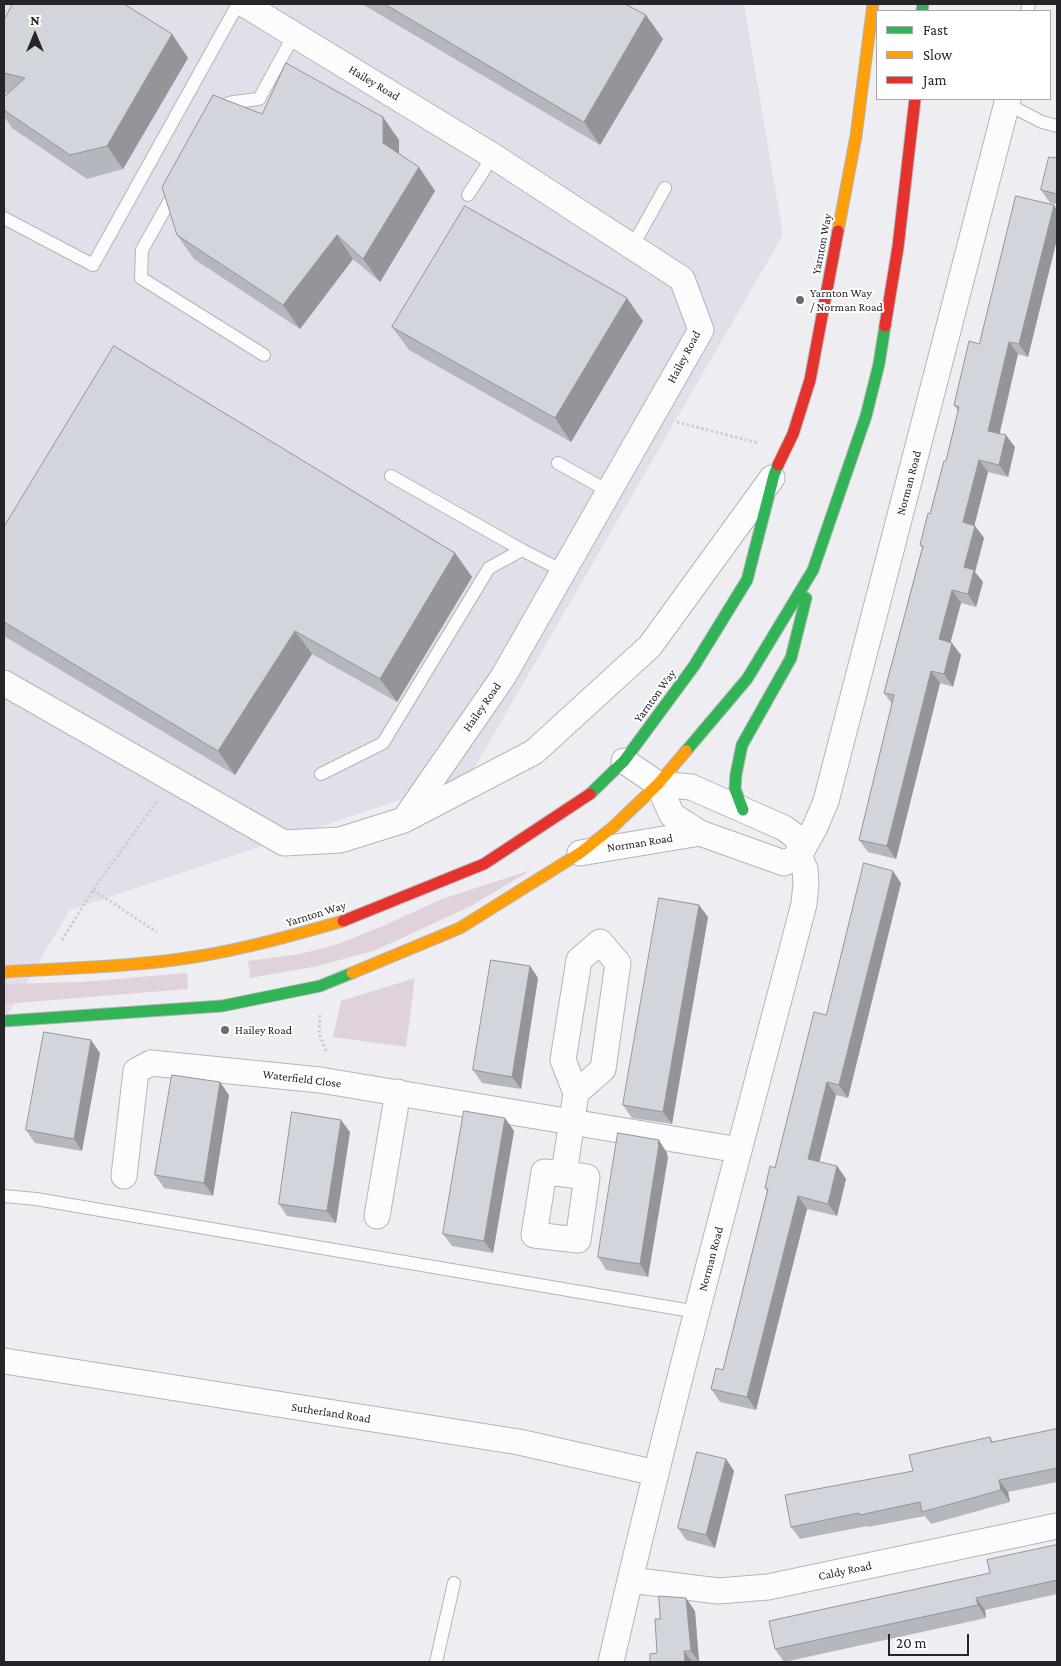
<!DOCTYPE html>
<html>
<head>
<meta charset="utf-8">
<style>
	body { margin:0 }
	#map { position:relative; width:1061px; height:1666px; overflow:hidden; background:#eeedf2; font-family:"Crimson Pro",serif }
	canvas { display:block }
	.frame { position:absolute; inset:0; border:5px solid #252428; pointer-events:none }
	.legend { position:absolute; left:876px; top:10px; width:175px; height:90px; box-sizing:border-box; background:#fff; border:1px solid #a8a7a9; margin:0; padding:6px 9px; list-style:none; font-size:15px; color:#252428 }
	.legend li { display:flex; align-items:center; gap:10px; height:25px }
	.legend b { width:25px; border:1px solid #a8a7a9 }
	.north { position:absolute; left:10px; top:10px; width:50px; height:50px; -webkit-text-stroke:4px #fff; paint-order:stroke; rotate:0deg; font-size:14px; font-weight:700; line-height:20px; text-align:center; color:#252428 }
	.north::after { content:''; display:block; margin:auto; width:18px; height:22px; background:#252428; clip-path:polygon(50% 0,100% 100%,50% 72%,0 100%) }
	.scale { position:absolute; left:888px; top:1634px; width:81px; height:22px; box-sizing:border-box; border:2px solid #252428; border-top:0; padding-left:6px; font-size:15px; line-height:18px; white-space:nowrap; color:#252428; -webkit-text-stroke:4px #fff; paint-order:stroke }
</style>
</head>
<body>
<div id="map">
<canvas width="1061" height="1666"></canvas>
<div class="frame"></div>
<ul class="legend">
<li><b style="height:6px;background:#30b455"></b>Fast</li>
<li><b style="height:6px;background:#ff9f0a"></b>Slow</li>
<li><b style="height:6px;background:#e5322d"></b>Jam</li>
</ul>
<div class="north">N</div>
<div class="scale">20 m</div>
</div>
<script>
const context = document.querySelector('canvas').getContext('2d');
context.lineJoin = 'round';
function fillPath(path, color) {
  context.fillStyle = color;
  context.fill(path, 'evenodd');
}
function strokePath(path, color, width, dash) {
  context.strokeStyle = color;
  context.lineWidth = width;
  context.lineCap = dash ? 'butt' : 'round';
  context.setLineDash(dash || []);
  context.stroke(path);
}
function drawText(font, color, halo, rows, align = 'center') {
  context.font = font + ' "Crimson Pro",serif';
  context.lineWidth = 4;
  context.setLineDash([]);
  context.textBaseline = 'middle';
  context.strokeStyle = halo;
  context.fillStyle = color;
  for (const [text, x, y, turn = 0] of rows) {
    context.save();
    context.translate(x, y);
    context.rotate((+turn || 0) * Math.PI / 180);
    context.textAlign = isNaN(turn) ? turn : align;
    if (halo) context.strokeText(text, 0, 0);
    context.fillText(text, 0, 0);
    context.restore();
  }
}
const built = new Path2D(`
	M 4,4 L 744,4 L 783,235 L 469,777 L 70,910 L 4,1021 Z`);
const green = new Path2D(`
	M 531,870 L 471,906 L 376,950 L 318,966 L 250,978 L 248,961 L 300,954 L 335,945 L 385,925 L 442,899 Z
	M 187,973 L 188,989 L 4,1004 L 4,984 L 81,982 Z
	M 415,978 L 406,1047 L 333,1037 L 341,1001 Z`);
const path = new Path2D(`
	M 677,422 L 758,443
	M 93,890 L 157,932
	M 62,940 L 93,890 L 157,801
	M 320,1015 L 319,1033 L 326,1051`);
const lane = new Path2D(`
	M 1027,11 L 1029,4
	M 1007,104 L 1042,122 L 1057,126
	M 220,113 L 224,105 L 233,102 L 259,99 L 294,35
	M 175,191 L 142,250 L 141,278 L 264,355
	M 468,195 L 493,156
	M 4,218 L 93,265 L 238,4
	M 632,247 L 665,188
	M 558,463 L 608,491
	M 391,476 L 522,550
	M 321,774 L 383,743 L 489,568 L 522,550 L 563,571
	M 4,1196 L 36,1199 L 697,1312
	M 436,1662 L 454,1583`);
const street = new Path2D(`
	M 244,4 L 493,156 L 682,279 L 701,330 L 503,677 L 404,820
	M 4,683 L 284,843 L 340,840 L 404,820 L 534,752 L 650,646 L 772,478
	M 658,784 L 672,815 L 700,833
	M 580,853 L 700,833 L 784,863 L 799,856 L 815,827 L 826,801 L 1008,99
	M 564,1174 L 544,1172 L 534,1235 L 578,1240 L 587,1177 L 564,1174 L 576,1093 L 603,1069 L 618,963 L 600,942 L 579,960 L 563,1060 L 576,1093
	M 124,1176 L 136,1071 L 151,1063 L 320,1080 L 739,1150
	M 377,1216 L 398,1092
	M 4,1361 L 519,1442 L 656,1473
	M 630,1580 L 718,1591 L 768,1587 L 1057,1526
	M 611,1662 C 669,1408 738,1156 804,904 L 806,883 L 805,869 L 799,856 L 799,839 L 784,828 L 691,787 L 658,784 L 624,761`);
const fast = new Path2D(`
	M 922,11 L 923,4
	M 686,751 L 747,679 L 813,570 L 866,416 L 879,364 L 885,326
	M 590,794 L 624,761 L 694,666 L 747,580 L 774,475 L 778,465
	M 743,810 L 735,789 L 736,774 L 742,745 L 791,658 L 806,598
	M 4,1021 L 222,1006 L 320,986 L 352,973`);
const slow = new Path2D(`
	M 838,231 L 856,136 L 873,4
	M 4,972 C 67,968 132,967 194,957 C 245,949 294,935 343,921
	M 352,973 L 460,928 L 580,853 L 613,827 L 658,784 L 686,751`);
const jam = new Path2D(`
	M 885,326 L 898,247 L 915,99
	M 778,465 L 793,434 L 810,380 L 838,231
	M 343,921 L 484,864 L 590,794`);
const wall = new Path2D(`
	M 362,4 L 625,4 L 663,39 L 600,145 Z
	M 4,20 L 172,34 L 188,58 L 123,169 L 87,179 L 12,128 L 4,116 L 4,97 L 8,93 L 4,92 Z
	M 399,140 L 399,154 L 435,191 L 380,282 L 353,259 L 300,329 L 194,259 L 177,235 Z
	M 1057,158 L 1057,204 L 1050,203 L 1041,190 Z
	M 1054,205 L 1057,210 L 1057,239 L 1028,357 L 1018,354 L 1000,433 L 1015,447 L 1008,477 L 988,472 L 974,525 L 975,526 L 984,538 L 975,572 L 983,582 L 976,607 L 961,603 L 950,642 L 961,655 L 953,687 L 940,683 L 896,859 L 868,852 L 859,840 L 892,704 L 884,693 L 922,548 L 920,545 L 946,461 L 958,411 L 954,405 L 979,344 Z
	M 643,321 L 571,442 L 409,350 L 392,327 Z
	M 4,527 L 455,553 L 472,577 L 397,702 L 312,654 L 235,775 L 4,636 Z
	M 901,883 L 848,1098 L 836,1095 L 819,1162 L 837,1166 L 846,1179 L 837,1216 L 807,1209 L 756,1410 L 720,1402 L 711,1389 L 723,1370 L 767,1191 L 765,1188 L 775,1168 L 826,1015 Z
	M 708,917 L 672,1124 L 632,1118 L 623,1105 Z
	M 530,966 L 538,978 L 521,1089 L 482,1083 L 473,1070 Z
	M 100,1053 L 82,1151 L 35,1143 L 26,1130 Z
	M 229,1095 L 213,1196 L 164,1188 L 155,1175 Z
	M 514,1131 L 493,1253 L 452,1246 L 443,1234 Z
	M 350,1132 L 336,1223 L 287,1216 L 279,1204 Z
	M 667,1153 L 667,1155 L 668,1157 L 648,1277 L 606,1270 L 598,1257 Z
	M 1057,1429 L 1057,1482 L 1008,1492 L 1010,1502 L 931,1524 L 925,1516 L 868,1527 L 867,1526 L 800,1539 L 791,1527 L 913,1471 L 990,1437 L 993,1442 Z
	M 726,1459 L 734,1471 L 715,1548 L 686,1540 L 678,1528 Z
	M 1057,1545 L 1057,1594 L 985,1610 L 986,1618 L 784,1662 L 775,1649 L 990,1573 Z
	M 695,1611 L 699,1662 L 650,1662 L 657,1653 L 660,1619 Z`);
const shadedWall = new Path2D(`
	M 646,15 L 663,39 L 600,145 L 584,122 Z
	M 172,34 L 188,58 L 123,169 L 107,146 Z
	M 383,117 L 399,140 L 399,167 L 383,143 Z
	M 419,167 L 435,191 L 380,282 L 363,259 Z
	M 1054,205 L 1057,210 L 1057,239 L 1028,357 L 1019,344 Z
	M 337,235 L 353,259 L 300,329 L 283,305 Z
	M 627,298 L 643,321 L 571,442 L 555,418 Z
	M 1009,342 L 1018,354 L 997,443 L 988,431 Z
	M 1006,435 L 1015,447 L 1008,477 L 999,465 Z
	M 979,460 L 988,472 L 972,535 L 963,522 Z
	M 975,526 L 984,538 L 975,572 L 983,582 L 976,607 L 968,594 L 964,567 Z
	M 455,553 L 472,577 L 397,702 L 380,679 Z
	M 952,590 L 961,603 L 948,652 L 939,639 Z
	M 295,631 L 312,654 L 235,775 L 218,751 Z
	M 952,643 L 961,655 L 953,687 L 944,674 Z
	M 931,671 L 940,683 L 896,859 L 887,846 Z
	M 893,871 L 901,883 L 848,1098 L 839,1085 Z
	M 699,905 L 708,917 L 672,1124 L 663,1112 Z
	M 530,966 L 538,978 L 521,1089 L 512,1077 Z
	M 91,1040 L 100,1053 L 82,1151 L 74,1139 Z
	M 220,1082 L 229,1095 L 213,1196 L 204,1183 Z
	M 827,1082 L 836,1095 L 817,1172 L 808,1159 Z
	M 505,1118 L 514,1131 L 493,1253 L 484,1241 Z
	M 341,1120 L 350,1132 L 336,1223 L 327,1211 Z
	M 659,1140 L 667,1153 L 667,1155 L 668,1157 L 648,1277 L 640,1264 Z
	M 837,1166 L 846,1179 L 837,1216 L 828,1204 Z
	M 798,1196 L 807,1209 L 756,1410 L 747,1397 Z
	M 726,1459 L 734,1471 L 715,1548 L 706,1535 Z
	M 999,1480 L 1008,1492 L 1010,1502 L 1001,1490 Z
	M 686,1598 L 695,1611 L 699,1662 L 691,1651 Z
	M 976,1598 L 985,1610 L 986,1618 L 978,1605 Z
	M 684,1651 L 692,1662 L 685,1662 Z`);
const building = new Path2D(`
	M 13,4 L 124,4 L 172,34 L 107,146 L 70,155 L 4,110 L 4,97 L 25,78 L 4,73 L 4,20 Z
	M 385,4 L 625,4 L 646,15 L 584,122 Z
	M 286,63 L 383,117 L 383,143 L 419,167 L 363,259 L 337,235 L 283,305 L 177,235 L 162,187 L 213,95 L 262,114 Z
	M 1049,157 L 1057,158 L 1057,194 L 1041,190 Z
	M 1016,196 L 1054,205 L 1019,344 L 1009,342 L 988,431 L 1006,435 L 999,465 L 979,460 L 963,522 L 975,526 L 964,567 L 974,570 L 968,594 L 952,590 L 939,639 L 952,643 L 944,674 L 931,671 L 887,846 L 859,840 L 894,695 L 884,693 L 923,546 L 920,545 L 928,513 L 930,514 L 944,461 L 946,461 L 959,407 L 954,405 L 969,341 L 979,344 Z
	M 465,206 L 627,298 L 555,418 L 392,327 Z
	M 114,346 L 455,553 L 380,679 L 295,631 L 218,751 L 4,622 L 4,527 Z
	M 864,863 L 893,871 L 839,1085 L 827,1082 L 808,1159 L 837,1166 L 828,1204 L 798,1196 L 747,1397 L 711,1389 L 716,1368 L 723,1370 L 768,1189 L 765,1188 L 770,1166 L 775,1168 L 814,1012 L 826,1015 Z
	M 659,898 L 699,905 L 663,1112 L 623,1105 Z
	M 491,960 L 530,966 L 512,1077 L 473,1070 Z
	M 44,1032 L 91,1040 L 74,1139 L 26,1130 Z
	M 172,1075 L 220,1082 L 204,1183 L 155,1175 Z
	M 464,1111 L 505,1118 L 484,1241 L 443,1234 Z
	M 292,1112 L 341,1120 L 327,1211 L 279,1204 Z
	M 618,1133 L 659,1140 L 658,1144 L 659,1144 L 640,1264 L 598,1257 Z
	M 1057,1429 L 1057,1468 L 999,1480 L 1001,1490 L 922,1512 L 920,1502 L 860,1515 L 859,1513 L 791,1527 L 785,1495 L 913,1471 L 909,1455 L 990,1437 L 991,1442 Z
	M 697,1452 L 726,1459 L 706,1535 L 678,1528 Z
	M 1057,1545 L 1057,1580 L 976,1598 L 978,1605 L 775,1649 L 769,1621 L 990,1573 L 987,1560 Z
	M 659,1596 L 686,1598 L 691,1651 L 684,1651 L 685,1662 L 650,1662 L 650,1654 L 657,1653 L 655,1619 L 660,1619 Z`);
const markers = [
	[800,300,5,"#6b6a6f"],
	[225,1030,5,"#6b6a6f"]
];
const streetNames = [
	["Hailey Road",374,83,31],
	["Yarnton Way",822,244,-79],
	["Hailey Road",684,357,-62],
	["Norman Road",909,483,-75],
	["Yarnton Way",655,696,-54],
	["Hailey Road",482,707,-55],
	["Norman Road",640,843,-9],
	["Yarnton Way",316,914,-17],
	["Waterfield Close",302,1079,7],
	["Norman Road",711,1259,-75],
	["Sutherland Road",331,1413,9],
	["Caldy Road",845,1571,-12]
];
const poiNames = [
	["Yarnton Way",810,293],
	["/ Norman Road",810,307],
	["Hailey Road",235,1030]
];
fillPath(built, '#e2dfeb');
fillPath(green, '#e0d2da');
strokePath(lane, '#b5b4b8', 14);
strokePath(street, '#b5b4b8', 27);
strokePath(fast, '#b5b4b8', 13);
strokePath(slow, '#b5b4b8', 13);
strokePath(jam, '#b5b4b8', 13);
strokePath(path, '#cecdcf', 3, [2.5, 2.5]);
strokePath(lane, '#fcfcfd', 12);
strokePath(street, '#fcfcfd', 25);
strokePath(fast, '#30b455', 11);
strokePath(slow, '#ff9f0a', 11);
strokePath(jam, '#e5322d', 11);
fillPath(wall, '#b5b7be');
fillPath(shadedWall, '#94959b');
fillPath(building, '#d3d5dd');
strokePath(building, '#94959b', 1);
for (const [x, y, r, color] of markers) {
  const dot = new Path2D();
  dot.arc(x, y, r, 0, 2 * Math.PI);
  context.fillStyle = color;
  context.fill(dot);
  strokePath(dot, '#fff', 2);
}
drawText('12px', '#252428', '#fff', streetNames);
drawText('12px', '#252428', '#fff', poiNames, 'left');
</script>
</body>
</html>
